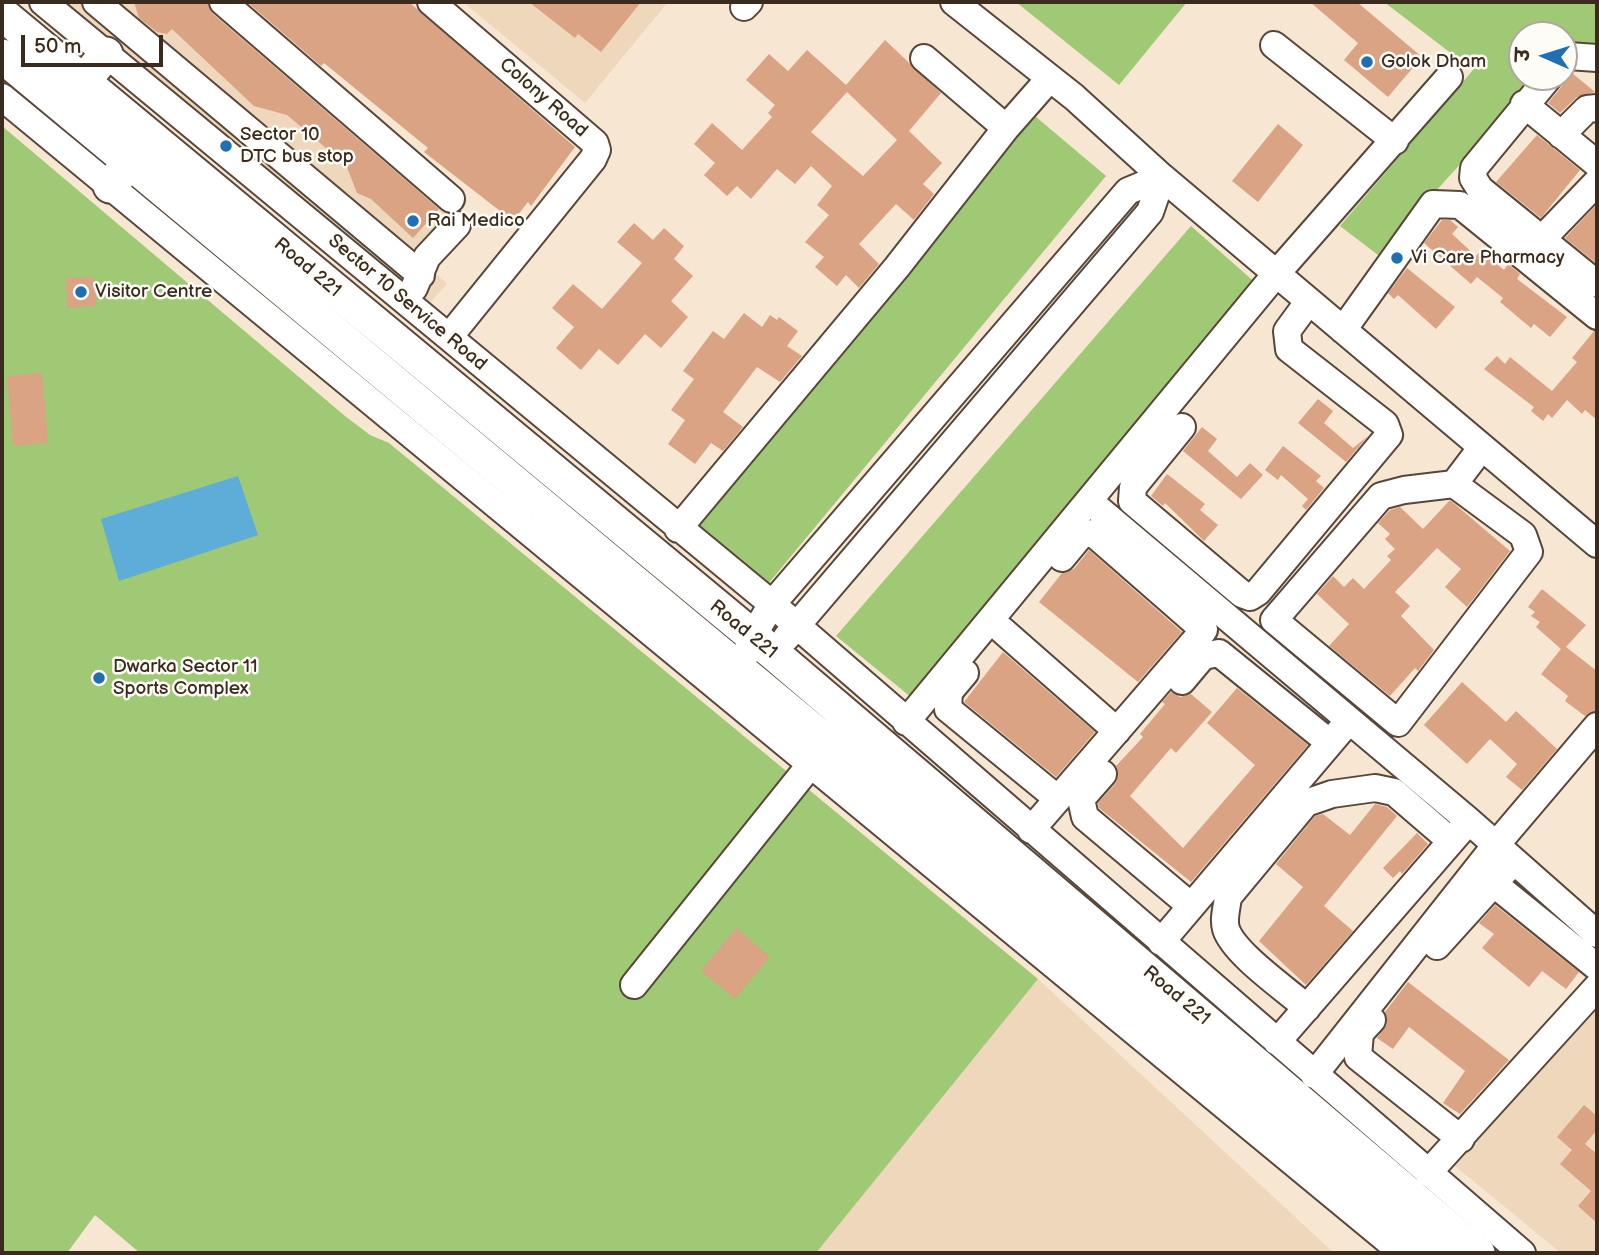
<!DOCTYPE html>
<html>
<head>
<meta charset="utf-8">
<style>
	body { margin:0 }
	#map { position:relative; width:1599px; height:1255px; overflow:hidden; background:#f7e6d1; font-family:"Balsamiq Sans","Playpen Sans Deva",sans-serif }
	canvas { display:block }
	.frame { position:absolute; inset:0; border:4px solid #3b2a1e; pointer-events:none }
	.north { position:absolute; left:1508px; top:21px; width:70px; height:70px; box-sizing:border-box; background:#fdfcf7; border:2px solid #afa8a0; border-radius:50%; rotate:273deg; font-size:19px; font-weight:700; line-height:28px; text-align:center; color:#3b2a1e }
	.north::after { content:''; display:block; margin:auto; width:24px; height:32px; background:#1f6fb2; clip-path:polygon(50% 0,100% 100%,50% 72%,0 100%) }
	.scale { position:absolute; left:21px; top:35px; width:142px; height:32px; box-sizing:border-box; border:4px solid #3b2a1e; border-top:0; padding-left:9px; font-size:21px; line-height:24px; white-space:nowrap; color:#3b2a1e; -webkit-text-stroke:5px #fdfcf7; paint-order:stroke }
</style>
</head>
<body>
<div id="map">
<canvas width="1599" height="1255"></canvas>
<div class="frame"></div>
<div class="north">उ</div>
<div class="scale">50 m</div>
</div>
<script>
const context = document.querySelector('canvas').getContext('2d');
context.lineJoin = 'round';
function fillPath(path, color) {
  context.fillStyle = color;
  context.fill(path, 'evenodd');
}
function strokePath(path, color, width, dash) {
  context.strokeStyle = color;
  context.lineWidth = width;
  context.lineCap = dash ? 'butt' : 'round';
  context.setLineDash(dash || []);
  context.stroke(path);
}
function drawText(font, color, halo, rows, align = 'center') {
  context.font = font + ' "Balsamiq Sans",sans-serif';
  context.lineWidth = 5;
  context.setLineDash([]);
  context.textBaseline = 'middle';
  context.strokeStyle = halo;
  context.fillStyle = color;
  for (const [text, x, y, turn = 0] of rows) {
    context.save();
    context.translate(x, y);
    context.rotate((+turn || 0) * Math.PI / 180);
    context.textAlign = isNaN(turn) ? turn : align;
    if (halo) context.strokeText(text, 0, 0);
    context.fillText(text, 0, 0);
    context.restore();
  }
}
const built = new Path2D(`
	M 59,2 L 217,2 L 460,208 L 421,258 L 447,284 L 428,305 Z
	M 463,2 L 668,2 L 585,103 Z
	M 1038,979 L 1334,1253 L 816,1253 Z
	M 1597,998 L 1597,1253 L 1561,1253 L 1455,1166 Z`);
const green = new Path2D(`
	M 1016,2 L 1187,2 L 1119,85 Z
	M 1384,2 L 1597,2 L 1597,53 L 1564,50 L 1564,35 L 1522,35 L 1522,77 L 1539,77 L 1378,255 L 1340,226 L 1473,70 Z
	M 1035,116 L 1106,176 L 768,584 L 696,524 Z
	M 2,126 L 345,416 L 370,435 L 389,443 L 1038,979 L 816,1253 L 140,1253 L 95,1215 L 67,1253 L 2,1253 Z
	M 1191,226 L 1267,293 L 917,702 L 836,636 Z`);
const water = new Path2D(`
	M 238,476 L 258,535 L 119,581 L 101,519 Z`);
const building = new Path2D(`
	M 134,2 L 208,2 L 213,14 L 439,209 L 413,238 L 371,199 L 357,193 L 346,165 L 287,115 L 254,106 L 172,29 L 167,34 L 157,32 L 139,18 Z
	M 247,2 L 409,2 L 575,147 L 531,206 L 528,202 L 513,221 L 424,152 L 428,148 L 324,63 L 321,66 Z
	M 529,2 L 641,2 L 601,52 L 578,34 L 575,38 Z
	M 1310,2 L 1357,2 L 1422,57 L 1388,97 L 1344,60 L 1358,43 Z
	M 885,40 L 941,93 L 909,131 L 942,163 L 923,184 L 934,194 L 914,220 L 896,204 L 859,244 L 879,264 L 859,288 L 846,275 L 837,286 L 815,267 L 824,257 L 805,242 L 829,215 L 817,205 L 832,186 L 811,166 L 795,184 L 777,169 L 751,199 L 737,186 L 727,196 L 704,175 L 715,163 L 694,144 L 712,123 L 742,150 L 772,117 L 768,113 L 775,105 L 746,80 L 769,54 L 788,71 L 807,50 L 846,85 ZM 847,92 L 897,140 L 863,176 L 811,132 Z
	M 1572,73 L 1595,92 L 1577,97 L 1560,113 L 1548,103 L 1562,86 L 1564,75 Z
	M 1278,124 L 1303,145 L 1258,202 L 1232,181 Z
	M 1537,135 L 1580,170 L 1541,218 L 1496,182 Z
	M 1597,204 L 1597,264 L 1565,238 Z
	M 1442,220 L 1450,220 L 1458,227 L 1452,234 L 1476,256 L 1481,250 L 1504,270 L 1508,264 L 1520,274 L 1517,279 L 1567,317 L 1550,337 L 1534,324 L 1531,328 L 1500,302 L 1503,298 L 1477,277 L 1471,284 L 1424,243 Z
	M 634,223 L 653,240 L 664,228 L 684,246 L 674,259 L 693,276 L 671,301 L 688,317 L 661,348 L 645,334 L 618,365 L 599,349 L 581,370 L 556,348 L 574,327 L 552,308 L 573,284 L 602,309 L 642,263 L 617,242 Z
	M 1407,268 L 1455,307 L 1436,329 L 1398,295 L 1394,299 L 1388,293 Z
	M 94,277 L 96,306 L 67,308 L 66,278 Z
	M 744,313 L 762,327 L 770,315 L 777,320 L 779,317 L 798,331 L 787,346 L 802,356 L 780,382 L 757,367 L 723,412 L 743,427 L 723,451 L 711,443 L 695,464 L 668,444 L 685,420 L 671,410 L 694,379 L 683,371 L 713,331 L 724,339 Z
	M 1594,331 L 1597,331 L 1597,420 L 1585,410 L 1582,414 L 1567,400 L 1552,418 L 1548,414 L 1543,421 L 1531,411 L 1534,407 L 1484,369 L 1497,356 L 1505,364 L 1510,357 L 1552,391 L 1577,362 L 1572,358 Z
	M 42,373 L 48,443 L 13,446 L 7,376 Z
	M 1318,399 L 1333,411 L 1324,423 L 1353,448 L 1368,436 L 1346,462 L 1298,423 Z
	M 1202,427 L 1217,439 L 1208,451 L 1237,477 L 1250,463 L 1263,475 L 1241,499 L 1183,451 Z
	M 1283,446 L 1321,476 L 1316,481 L 1324,488 L 1306,510 L 1302,506 L 1308,499 L 1281,475 L 1278,480 L 1265,470 Z
	M 1167,474 L 1205,504 L 1200,510 L 1218,525 L 1204,541 L 1165,503 L 1163,506 L 1151,496 Z
	M 1450,500 L 1510,551 L 1467,607 L 1445,587 L 1461,569 L 1437,548 L 1395,592 L 1410,606 L 1401,616 L 1434,650 L 1418,671 L 1415,668 L 1390,696 L 1329,646 L 1349,624 L 1317,594 L 1333,576 L 1344,587 L 1353,578 L 1364,589 L 1391,560 L 1387,556 L 1395,549 L 1385,539 L 1390,534 L 1378,523 L 1390,510 L 1400,507 L 1423,529 Z
	M 1089,550 L 1182,632 L 1138,682 L 1039,602 L 1062,573 L 1074,569 Z
	M 1542,589 L 1586,625 L 1566,647 L 1597,671 L 1597,711 L 1585,716 L 1565,701 L 1568,696 L 1541,674 L 1561,649 L 1536,627 L 1540,622 L 1531,616 L 1535,612 L 1528,607 Z
	M 1003,652 L 1095,732 L 1056,777 L 964,702 Z
	M 1462,682 L 1506,722 L 1516,711 L 1557,749 L 1522,790 L 1506,777 L 1517,764 L 1490,739 L 1467,764 L 1424,725 Z
	M 1237,688 L 1308,745 L 1191,882 L 1099,808 L 1098,803 L 1115,784 L 1118,776 L 1116,766 L 1143,737 L 1140,734 L 1165,704 L 1162,702 L 1171,692 L 1180,697 L 1191,694 L 1212,712 L 1176,753 L 1171,748 L 1130,796 L 1183,848 L 1255,765 L 1207,723 Z
	M 1375,804 L 1387,807 L 1397,816 L 1324,906 L 1353,931 L 1306,985 L 1259,941 L 1303,887 L 1276,864 L 1315,816 L 1323,814 L 1350,835 Z
	M 1417,833 L 1428,844 L 1402,874 L 1400,871 L 1393,878 L 1383,868 Z
	M 1495,905 L 1579,972 L 1566,989 L 1542,971 L 1529,987 L 1482,948 L 1494,934 L 1479,923 Z
	M 736,928 L 770,957 L 735,999 L 701,971 Z
	M 1408,982 L 1509,1060 L 1460,1114 L 1443,1103 L 1465,1071 L 1409,1027 L 1393,1049 L 1377,1038 L 1387,1024 L 1385,1012 Z
	M 1584,1105 L 1597,1116 L 1597,1130 L 1585,1144 L 1597,1154 L 1597,1223 L 1578,1206 L 1591,1191 L 1560,1164 L 1572,1150 L 1557,1137 Z`);
const minor = new Path2D(`
	M 43,2 L 772,604 L 1522,1253
	M 96,2 L 421,275
	M 223,2 L 451,199
	M 431,2 L 595,143 L 597,150 L 593,159 L 449,337
	M 954,2 L 1074,97 L 1162,177 L 1597,544
	M 744,7 L 749,2
	M 1274,45 L 1395,141
	M 924,58 L 1006,128 L 1050,78
	M 1564,60 L 1568,56 L 1597,58
	M 1549,77 L 1474,168 L 1473,178 L 1480,189 L 1597,284
	M 2,97 L 1403,1253
	M 1524,104 L 1597,164
	M 1561,135 L 1587,109 L 1597,108
	M 1542,239 L 1597,182
	M 414,288 L 427,257 L 457,225
	M 1343,330 L 1433,204 L 1460,205 L 1597,316
	M 1182,427 L 1133,487 L 1132,501 L 1242,594 L 1250,597 L 1258,592 L 1389,435 L 1385,424 L 1289,349 L 1287,331 L 1309,301
	M 1454,484 L 1523,535 L 1529,552 L 1398,723 L 1274,620 L 1381,496 L 1404,490 L 1454,484 L 1482,447
	M 1089,501 L 1469,821 L 1597,934
	M 678,529 L 897,267 L 1006,128
	M 1002,630 L 1117,731
	M 786,638 L 1150,212 L 1162,177
	M 746,654 L 752,637 L 772,604 L 1128,191 L 1162,177
	M 965,673 L 949,692 L 948,709 L 1058,799
	M 1182,681 L 1203,656 L 1219,653 L 1330,743
	M 906,722 L 1276,274 L 1449,77
	M 1103,774 L 1081,799 L 1085,817 L 1191,906
	M 1031,830 L 1204,630 L 1093,533 L 1081,535 L 1062,558
	M 1493,883 L 1597,967
	M 1161,942 L 1341,730
	M 1437,946 L 1513,862
	M 634,985 L 811,764
	M 1307,1008 C 1287,990 1234,954 1226,929 C 1223,919 1227,907 1228,897 L 1306,803 L 1332,794 L 1375,788 L 1394,792 L 1451,841
	M 1372,1020 L 1360,1033 L 1358,1057 L 1461,1139
	M 1277,1042 L 1461,830
	M 1314,1075 L 1495,846 L 1597,726
	M 1428,1173 L 1597,987`);
const major = new Path2D(`
	M 2,14 L 773,653 L 1478,1253
	M 2,56 L 1441,1253
	M 83,82 L 106,54
	M 110,186 L 130,162`);
const markers = [
	[1367,62,7,"#1f6fb2"],
	[226,146,7,"#1f6fb2"],
	[413,221,7,"#1f6fb2"],
	[1397,258,7,"#1f6fb2"],
	[81,292,7,"#1f6fb2"],
	[99,678,7,"#1f6fb2"]
];
const poiNames = [
	["Golok Dham",1381,62],
	["Sector 10",240,135],
	["DTC bus stop",240,157],
	["Rai Medico",427,221],
	["Vi Care Pharmacy",1411,258],
	["Visitor Centre",95,292],
	["Dwarka Sector 11",113,667],
	["Sports Complex",113,689]
];
const streetNames = [
	["Colony Road",543,98,41],
	["Road 221",307,268,40],
	["Sector 10 Service Road",407,303,40],
	["Road 221",743,630,39],
	["Road 221",1176,996,40]
];
fillPath(built, '#eed7bb');
fillPath(green, '#9fc975');
fillPath(water, '#5eacd8');
fillPath(building, '#daa384');
strokePath(minor, '#574639', 30);
strokePath(major, '#574639', 37);
strokePath(minor, '#fff', 26);
strokePath(major, '#fff', 33);
for (const [x, y, r, color] of markers) {
  const dot = new Path2D();
  dot.arc(x, y, r, 0, 2 * Math.PI);
  context.fillStyle = color;
  context.fill(dot);
  strokePath(dot, '#fdfcf7', 2.5);
}
drawText('19px', '#3b2a1e', '#fdfcf7', poiNames, 'left');
drawText('19px', '#3b2a1e', '#fdfcf7', streetNames);
</script>
</body>
</html>
